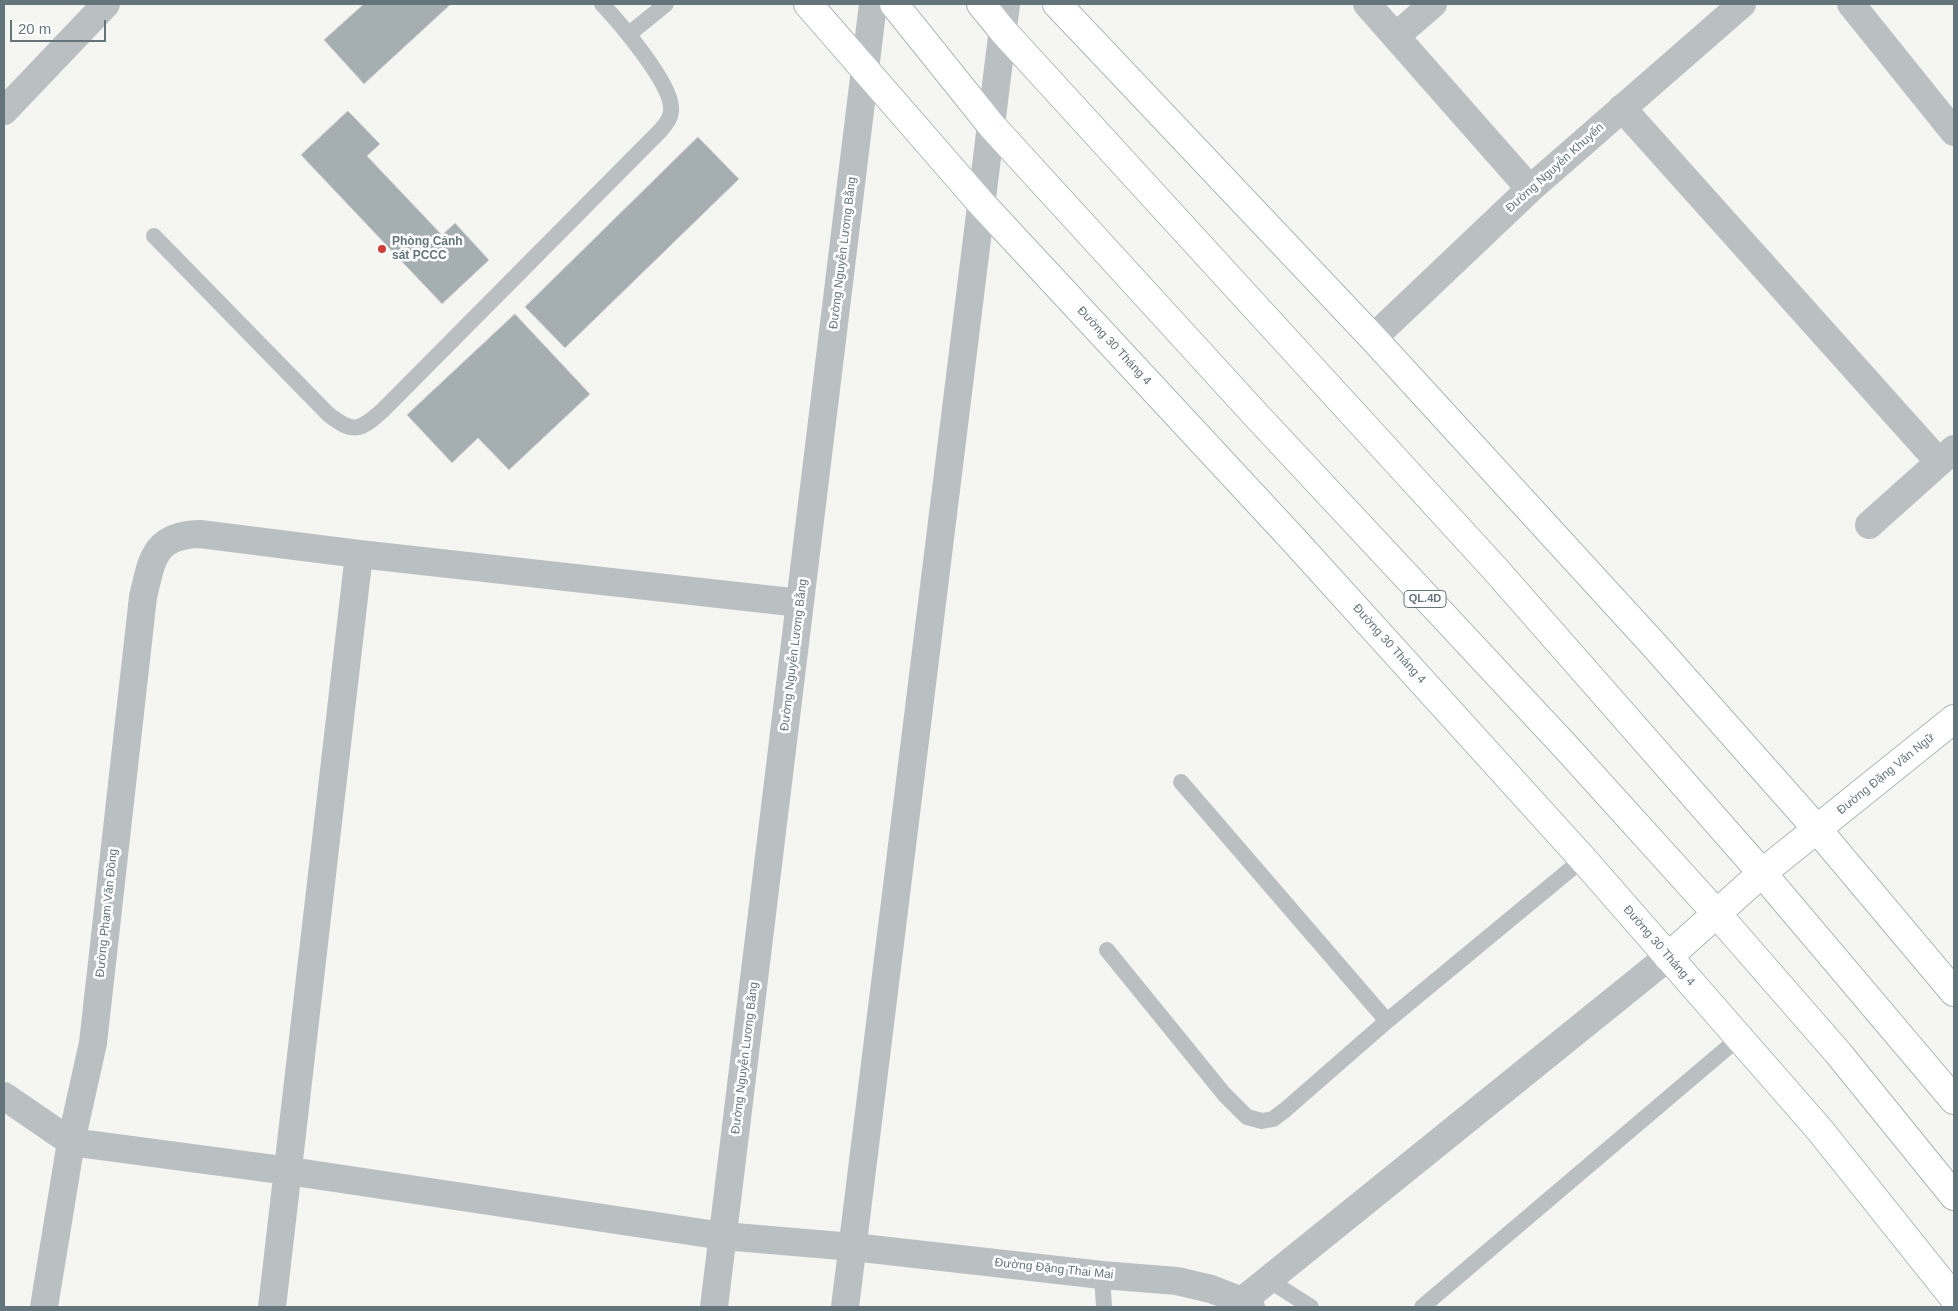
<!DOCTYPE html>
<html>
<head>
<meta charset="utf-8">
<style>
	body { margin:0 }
	#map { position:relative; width:1958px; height:1311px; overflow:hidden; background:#f5f5f2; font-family:Helvetica,sans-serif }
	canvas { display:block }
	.frame { position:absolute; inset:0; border:5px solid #63757b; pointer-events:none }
	.scale { position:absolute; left:10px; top:20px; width:96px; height:22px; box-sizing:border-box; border:2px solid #63757b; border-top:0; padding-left:6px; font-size:15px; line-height:18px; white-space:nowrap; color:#63757b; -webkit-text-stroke:4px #fff; paint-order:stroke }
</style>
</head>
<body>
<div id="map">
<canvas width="1958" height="1311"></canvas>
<div class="frame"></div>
<div class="scale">20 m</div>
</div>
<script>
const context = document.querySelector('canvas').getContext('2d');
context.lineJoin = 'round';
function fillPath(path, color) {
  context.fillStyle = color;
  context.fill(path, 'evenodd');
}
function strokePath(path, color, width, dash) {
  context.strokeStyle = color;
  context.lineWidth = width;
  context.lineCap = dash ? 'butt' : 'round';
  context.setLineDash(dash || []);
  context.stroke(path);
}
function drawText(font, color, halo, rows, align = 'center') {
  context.font = font + ' Helvetica,sans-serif';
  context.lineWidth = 5;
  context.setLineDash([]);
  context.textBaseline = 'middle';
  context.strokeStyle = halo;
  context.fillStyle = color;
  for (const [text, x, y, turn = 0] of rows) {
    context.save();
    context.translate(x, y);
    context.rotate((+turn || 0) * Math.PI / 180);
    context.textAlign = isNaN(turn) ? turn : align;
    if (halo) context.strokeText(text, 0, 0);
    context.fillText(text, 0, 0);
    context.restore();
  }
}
const building = new Path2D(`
	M 364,4 L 451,4 L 364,84 L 324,40 Z
	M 348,111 L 380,144 L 367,156 L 442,235 L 455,223 L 489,260 L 442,304 L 301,155 Z
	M 698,137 L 739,179 L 565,348 L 525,307 Z
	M 515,314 L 590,394 L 509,470 L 478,438 L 452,463 L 407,415 Z`);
const lane = new Path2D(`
	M 629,34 L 666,4
	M 154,236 L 328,414 C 353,434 360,431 383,410 L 660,131 C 666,124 672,117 671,107 C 670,82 620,23 602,4
	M 1181,782 L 1387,1021
	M 1107,950 L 1224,1094 L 1247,1117 L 1262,1121 L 1273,1119 L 1285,1110 L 1387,1021 L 1583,859
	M 1102,1275 L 1104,1307
	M 1267,1279 L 1311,1307
	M 1422,1307 L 1740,1037`);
const street = new Path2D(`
	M 1367,4 L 1530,189
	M 1851,4 L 1954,132
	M 1396,36 L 1433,4
	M 1622,108 L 1939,462
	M 4,111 L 106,4
	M 1373,338 L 1530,189 L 1742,4
	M 1869,525 L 1954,449
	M 4,1096 L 71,1142 L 289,1171 L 723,1236 L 853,1247 L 1102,1275 L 1177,1281 L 1211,1289 L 1242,1301 L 1251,1307
	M 1242,1301 L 1668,957
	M 44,1307 L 71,1142 L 93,1043 L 143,597 C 152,559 154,535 200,534 L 359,554 L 800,603
	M 272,1307 L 359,554
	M 714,1307 L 873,4
	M 845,1307 L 1006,4`);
const secondary = new Path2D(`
	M 808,4 L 981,203 L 1292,538 L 1583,859 L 1819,1129 L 1954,1298
	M 1057,4 L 1373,338 L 1655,646 L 1817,829 L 1954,992
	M 1817,829 L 1954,719`);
const highway = new Path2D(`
	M 894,4 L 991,125 L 1255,414 L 1565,746 L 1717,914 L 1839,1054 L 1954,1196
	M 981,4 L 1003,31 L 1496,570 L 1762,873 L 1954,1100
	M 1668,957 L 1762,873 L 1817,829`);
const markers = [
	[382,249,5,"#d53b33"]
];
const shields = [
	[1425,599,42]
];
const shieldNames = [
	["QL.4D",1425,599]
];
const streetNames = [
	["Đường Nguyễn Khuyến",1555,168,-42],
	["Đường Nguyễn Lương Bằng",843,253,-83],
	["Đường 30 Tháng 4",1114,346,47],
	["Đường 30 Tháng 4",1389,644,48],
	["Đường Nguyễn Lương Bằng",794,655,-83],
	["Đường Đặng Văn Ngữ",1886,774,-39],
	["Đường Phạm Văn Đồng",107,913,-84],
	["Đường 30 Tháng 4",1659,946,49],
	["Đường Nguyễn Lương Bằng",745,1058,-83],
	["Đường Đặng Thai Mai",1054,1269,6]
];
const poiNames = [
	["Phòng Cảnh",392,242],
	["sát PCCC",392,256]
];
fillPath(building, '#a5aeb1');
strokePath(building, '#d7d6d5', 1);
strokePath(secondary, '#afb6b9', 30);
strokePath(highway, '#b0b5b7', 30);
strokePath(lane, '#bac0c2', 16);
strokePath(street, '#bac0c2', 28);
strokePath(secondary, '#fff', 28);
strokePath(highway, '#fff', 28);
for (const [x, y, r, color] of markers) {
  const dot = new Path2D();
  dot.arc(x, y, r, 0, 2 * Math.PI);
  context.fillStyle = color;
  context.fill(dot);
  strokePath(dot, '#fff', 2);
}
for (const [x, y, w] of shields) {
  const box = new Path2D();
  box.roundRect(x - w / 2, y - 8.5, w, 17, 4);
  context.fillStyle = '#fff';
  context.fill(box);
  strokePath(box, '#63757b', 1);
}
drawText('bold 11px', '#63757b', null, shieldNames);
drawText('12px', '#63757b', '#fff', streetNames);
drawText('bold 12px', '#63757b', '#fff', poiNames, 'left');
</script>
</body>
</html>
